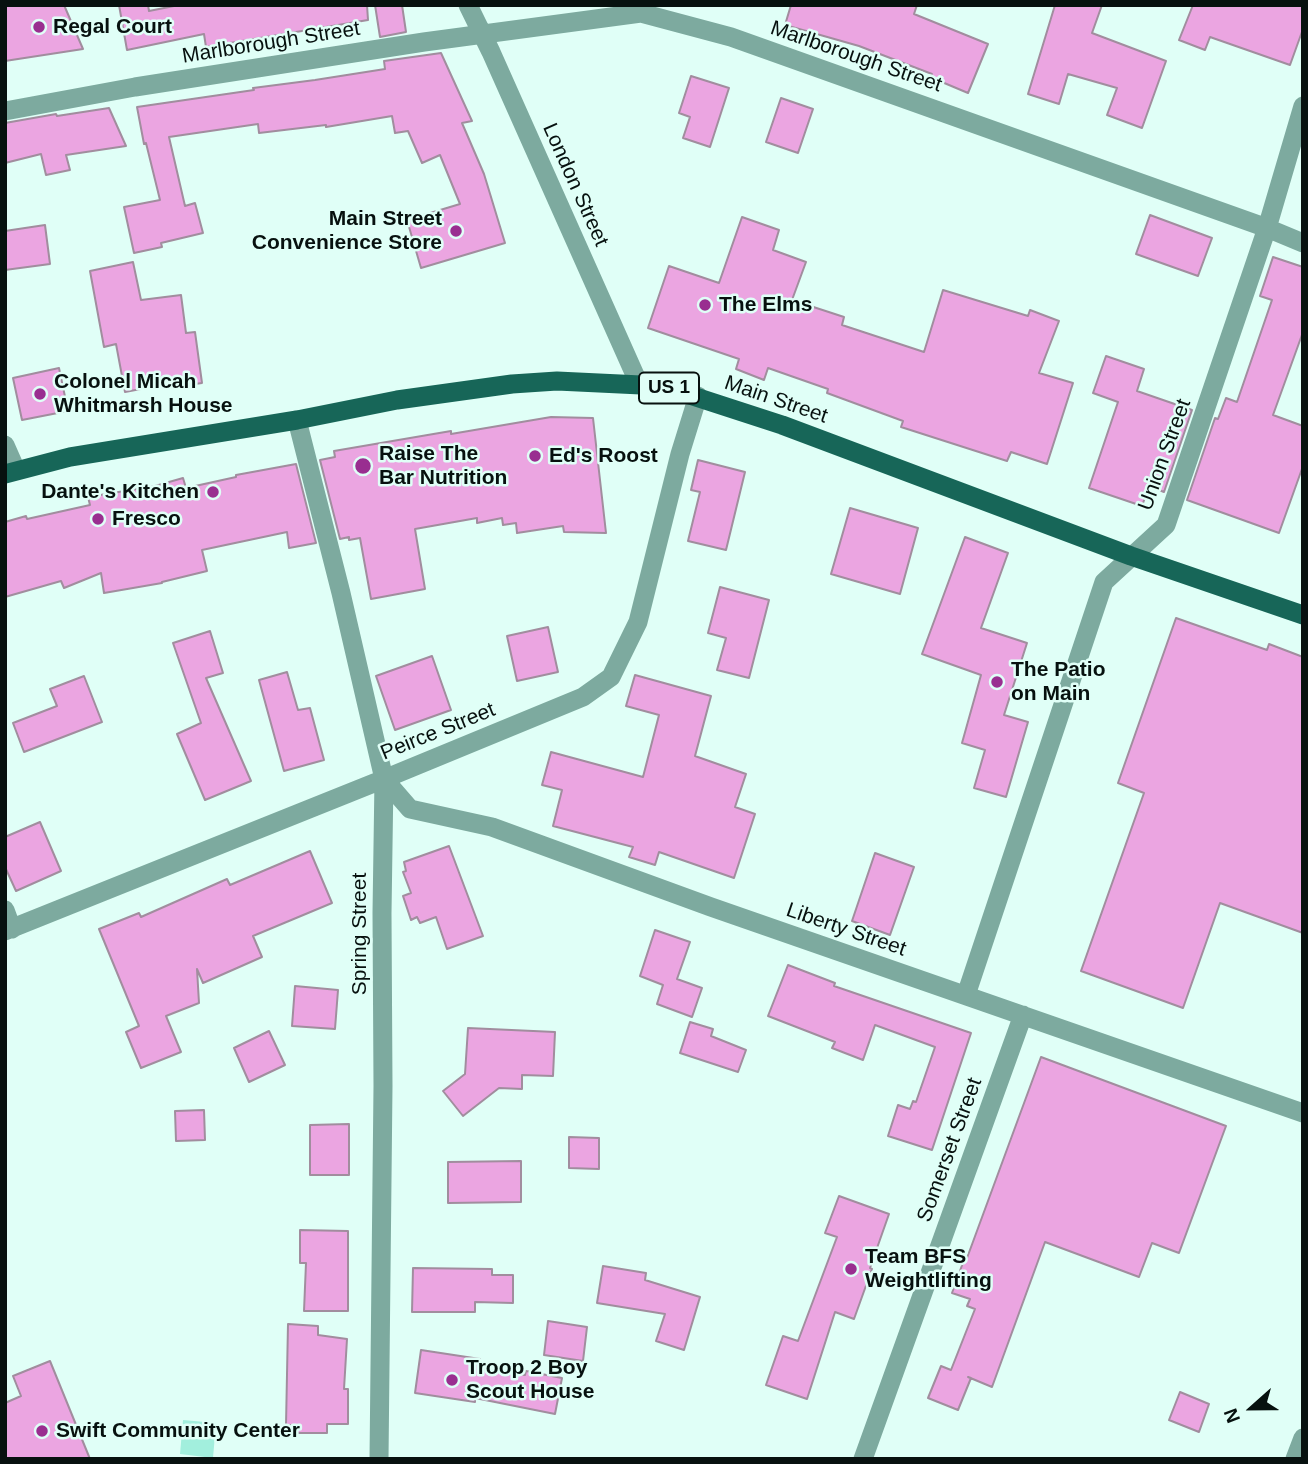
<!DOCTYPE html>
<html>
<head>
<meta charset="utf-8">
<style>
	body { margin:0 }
	#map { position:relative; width:1308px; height:1464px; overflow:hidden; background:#e0fff7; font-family:Helvetica,sans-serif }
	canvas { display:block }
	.frame { position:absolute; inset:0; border:7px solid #07110f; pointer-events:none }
	.north { position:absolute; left:1217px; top:1373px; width:70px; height:70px; -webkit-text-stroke:5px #e0fff7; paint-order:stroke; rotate:249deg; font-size:19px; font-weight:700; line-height:28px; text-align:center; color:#07110f }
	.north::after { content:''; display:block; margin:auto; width:24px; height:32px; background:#07110f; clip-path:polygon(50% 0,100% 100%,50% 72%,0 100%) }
</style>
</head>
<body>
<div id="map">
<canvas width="1308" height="1464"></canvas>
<div class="frame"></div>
<div class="north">N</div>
</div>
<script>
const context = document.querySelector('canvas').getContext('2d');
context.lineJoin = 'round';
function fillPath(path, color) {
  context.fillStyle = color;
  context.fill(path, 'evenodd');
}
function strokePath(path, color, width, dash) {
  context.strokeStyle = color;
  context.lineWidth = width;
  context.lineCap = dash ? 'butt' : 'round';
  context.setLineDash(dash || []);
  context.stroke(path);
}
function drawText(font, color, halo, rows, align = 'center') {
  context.font = font + ' Helvetica,sans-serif';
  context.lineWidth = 5;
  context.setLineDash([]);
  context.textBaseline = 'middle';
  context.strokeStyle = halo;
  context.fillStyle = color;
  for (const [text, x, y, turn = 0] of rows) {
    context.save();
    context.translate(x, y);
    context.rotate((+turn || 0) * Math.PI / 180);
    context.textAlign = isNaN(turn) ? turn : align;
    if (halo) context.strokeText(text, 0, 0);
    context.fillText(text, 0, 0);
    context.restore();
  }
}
const green = new Path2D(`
	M 183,1420 L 216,1423 L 213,1458 L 180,1454 Z`);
const building = new Path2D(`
	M 5,5 L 64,5 L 83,49 L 5,61 Z
	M 119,5 L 148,5 L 149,11 L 179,5 L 367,5 L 368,20 L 206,47 L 204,34 L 127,50 Z
	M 375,5 L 402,5 L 406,32 L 380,37 Z
	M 791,5 L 917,5 L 914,14 L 988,44 L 968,93 L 930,77 L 932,74 L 859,46 L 785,25 Z
	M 1055,5 L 1102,5 L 1092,33 L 1166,61 L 1142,128 L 1107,115 L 1117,88 L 1068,74 L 1059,104 L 1028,94 Z
	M 1193,5 L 1303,5 L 1303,29 L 1290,65 L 1210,37 L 1205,50 L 1179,40 Z
	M 441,53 L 472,121 L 462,123 L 484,174 L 505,243 L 421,268 L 407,220 L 460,204 L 440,155 L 422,163 L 408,131 L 395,133 L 392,116 L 326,127 L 326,125 L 259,133 L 258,124 L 169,137 L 185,206 L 195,203 L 203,233 L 161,243 L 162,247 L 134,253 L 124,207 L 160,200 L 146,143 L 144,144 L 137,107 L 254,90 L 253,88 L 315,80 L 385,69 L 384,61 Z
	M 691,76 L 729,88 L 710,147 L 683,138 L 690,117 L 679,113 Z
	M 781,98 L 813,109 L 798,153 L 766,142 Z
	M 109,108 L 126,146 L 66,155 L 70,170 L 46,175 L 41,154 L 5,163 L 5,123 L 56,114 L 57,116 Z
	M 1150,215 L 1212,238 L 1198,276 L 1136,254 Z
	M 742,217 L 779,230 L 773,250 L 806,262 L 792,300 L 844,317 L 842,325 L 924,352 L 943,290 L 1028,316 L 1030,310 L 1059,321 L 1039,373 L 1073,383 L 1047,464 L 1011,452 L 1007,461 L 901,427 L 903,421 L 827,393 L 828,389 L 768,368 L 764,380 L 736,369 L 739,359 L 648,328 L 669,266 L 719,283 Z
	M 45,225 L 50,264 L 5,270 L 5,231 Z
	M 1273,257 L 1303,267 L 1303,332 L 1273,415 L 1303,426 L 1303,466 L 1279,533 L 1187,500 L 1215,418 L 1218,419 L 1226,398 L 1237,402 L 1272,300 L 1260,296 Z
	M 133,262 L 141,300 L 181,295 L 186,333 L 195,332 L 202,383 L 168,388 L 167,384 L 125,392 L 116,344 L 104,347 L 90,271 Z
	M 1106,356 L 1144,369 L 1137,391 L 1192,410 L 1164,492 L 1149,486 L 1142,506 L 1089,488 L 1118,402 L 1093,393 Z
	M 59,368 L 68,411 L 22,420 L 13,378 Z
	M 551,417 L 593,418 L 606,533 L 564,532 L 563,526 L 517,533 L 516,523 L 503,525 L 502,518 L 477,523 L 477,518 L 415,529 L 425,589 L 371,599 L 360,538 L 349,540 L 349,537 L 340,539 L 320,460 L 335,457 L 334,451 L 451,431 L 451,434 Z
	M 698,460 L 745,472 L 726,550 L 688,541 L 700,492 L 691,490 Z
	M 296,464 L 316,543 L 289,548 L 287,532 L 202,550 L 207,571 L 162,582 L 162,583 L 104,593 L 101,573 L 64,588 L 61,581 L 5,597 L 5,522 L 26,516 L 27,519 L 90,505 L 88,497 L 155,486 L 183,478 L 186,488 L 236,477 L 236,475 Z
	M 850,508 L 918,528 L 900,594 L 831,574 Z
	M 965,537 L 1008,553 L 981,628 L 1027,643 L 1004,715 L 1028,722 L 1006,797 L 974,788 L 985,750 L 962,743 L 981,675 L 922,654 Z
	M 720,587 L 769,600 L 749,678 L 717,670 L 726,638 L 708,633 Z
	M 1176,618 L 1267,650 L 1269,644 L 1303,657 L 1303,933 L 1220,903 L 1183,1008 L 1081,971 L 1144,793 L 1118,783 Z
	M 548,627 L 558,672 L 517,681 L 507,636 Z
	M 210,631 L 223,673 L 206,678 L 251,781 L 205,800 L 177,734 L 201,723 L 173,643 Z
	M 432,656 L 451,710 L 395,730 L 376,676 Z
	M 287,672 L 298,710 L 310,708 L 324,760 L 284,771 L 259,680 Z
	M 635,675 L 711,696 L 695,756 L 746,774 L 735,807 L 755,814 L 734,878 L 659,852 L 655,865 L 629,857 L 633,847 L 553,826 L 562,790 L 542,785 L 551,752 L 643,777 L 659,715 L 626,706 Z
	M 84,676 L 102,722 L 24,752 L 13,723 L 57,706 L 50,689 Z
	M 40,822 L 61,871 L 16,891 L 5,867 L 5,837 Z
	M 449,846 L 483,936 L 447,949 L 436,917 L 420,923 L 417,917 L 411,920 L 403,896 L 411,893 L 403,872 L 406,871 L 404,862 Z
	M 310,851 L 332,903 L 253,936 L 262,957 L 203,983 L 197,969 L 199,1003 L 166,1016 L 181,1052 L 141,1068 L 126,1032 L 139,1026 L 99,929 L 139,913 L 141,917 L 227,879 L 230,885 Z
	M 875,853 L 914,867 L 890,935 L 852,921 Z
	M 655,930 L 690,942 L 677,979 L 702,988 L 692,1017 L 657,1004 L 663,985 L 640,976 Z
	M 788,965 L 835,983 L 834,986 L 971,1033 L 932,1150 L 888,1136 L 898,1105 L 910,1109 L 913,1101 L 916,1102 L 935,1047 L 875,1025 L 863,1060 L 832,1048 L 835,1042 L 768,1016 Z
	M 295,986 L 338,990 L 335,1029 L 292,1026 Z
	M 690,1022 L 713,1029 L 711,1036 L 746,1050 L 738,1072 L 680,1053 Z
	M 468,1028 L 555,1032 L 553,1076 L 522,1075 L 522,1089 L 499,1088 L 463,1116 L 443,1091 L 465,1074 Z
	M 269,1031 L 285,1065 L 249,1082 L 234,1048 Z
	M 1041,1057 L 1226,1126 L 1179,1253 L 1152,1243 L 1139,1277 L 1045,1242 L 992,1387 L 968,1377 L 971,1378 L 958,1410 L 928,1398 L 941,1366 L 951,1370 L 975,1309 L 967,1306 L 970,1299 L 952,1293 L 965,1257 L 967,1258 Z
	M 204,1110 L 205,1140 L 176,1141 L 175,1111 Z
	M 349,1124 L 349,1175 L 310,1175 L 310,1125 Z
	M 569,1137 L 599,1138 L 599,1169 L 569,1168 Z
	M 521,1161 L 521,1202 L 448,1203 L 448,1162 Z
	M 839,1196 L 889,1214 L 870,1268 L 872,1269 L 854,1319 L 835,1312 L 807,1399 L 766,1385 L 783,1336 L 798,1341 L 837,1237 L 825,1233 Z
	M 300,1230 L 348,1231 L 348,1311 L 304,1311 L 306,1263 L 300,1263 Z
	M 603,1266 L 646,1273 L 645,1280 L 700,1297 L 684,1350 L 656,1341 L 665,1314 L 597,1303 Z
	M 413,1268 L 492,1269 L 492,1275 L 513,1275 L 513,1303 L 475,1302 L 475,1312 L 412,1312 Z
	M 548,1321 L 587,1327 L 583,1361 L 544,1355 Z
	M 288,1324 L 318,1326 L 318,1335 L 347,1339 L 344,1389 L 348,1389 L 348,1424 L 327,1424 L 327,1433 L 296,1433 L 296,1425 L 286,1425 Z
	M 421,1350 L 480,1359 L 479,1368 L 525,1375 L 526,1371 L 562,1378 L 555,1414 L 475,1398 L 475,1402 L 415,1393 Z
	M 50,1361 L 90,1459 L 5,1459 L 5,1403 L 21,1396 L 13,1376 Z
	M 1180,1392 L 1209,1404 L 1199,1432 L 1169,1420 Z`);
const minor = new Path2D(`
	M 468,5 L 491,52 L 639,384
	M 5,111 L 135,87 L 424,42 L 641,13 L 731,37 L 1267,228 L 1303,243
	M 297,420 L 341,593 L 384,779 L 382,913 L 383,1086 L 379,1459
	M 5,445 L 16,470
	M 384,779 L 410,809 L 492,827 L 711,907 L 1303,1113
	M 5,910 L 12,929
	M 5,931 L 384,779 L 583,697 L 611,677 L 638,622 L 680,454 L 698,396
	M 966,995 L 1104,582 L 1166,525 L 1267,228 L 1303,106
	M 863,1459 L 1023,1015
	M 1295,1459 L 1303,1438`);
const primary = new Path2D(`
	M 5,474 L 70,457 L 297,420 L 397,400 L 512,384 L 557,381 L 662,386 L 782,425 L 1131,556 L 1303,615`);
const markers = [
	[39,27,7,"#992e90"],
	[456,231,7,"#992e90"],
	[705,305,7,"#992e90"],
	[40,394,7,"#992e90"],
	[535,456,7,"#992e90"],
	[363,466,9,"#992e90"],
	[213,492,7,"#992e90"],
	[98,519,7,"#992e90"],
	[997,682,7,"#992e90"],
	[851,1269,7,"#992e90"],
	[452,1380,7,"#992e90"],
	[42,1431,7,"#992e90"]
];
const shields = [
	[669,388,60]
];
const shieldNames = [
	["US 1",669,388]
];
const poiNames = [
	["Regal Court",53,27],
	["Main Street",442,219,"right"],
	["Convenience Store",442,243,"right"],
	["The Elms",719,305],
	["Colonel Micah",54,382],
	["Whitmarsh House",54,406],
	["Raise The",379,454],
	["Bar Nutrition",379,478],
	["Ed's Roost",549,456],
	["Dante's Kitchen",199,492,"right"],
	["Fresco",112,519],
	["The Patio",1011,670],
	["on Main",1011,694],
	["Team BFS",865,1257],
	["Weightlifting",865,1281],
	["Troop 2 Boy",466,1368],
	["Scout House",466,1392],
	["Swift Community Center",56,1431]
];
const streetNames = [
	["Marlborough Street",271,43,-9],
	["Marlborough Street",856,57,19],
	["London Street",575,185,66],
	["Main Street",776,400,19],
	["Union Street",1165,455,-70],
	["Peirce Street",438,732,-22],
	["Liberty Street",846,930,19],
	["Spring Street",360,934,-90],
	["Somerset Street",950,1150,-70]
];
fillPath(green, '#a2efdd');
fillPath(building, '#eba5e1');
strokePath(building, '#a18d9e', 2);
strokePath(minor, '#7daa9f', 19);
strokePath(primary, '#176658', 19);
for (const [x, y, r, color] of markers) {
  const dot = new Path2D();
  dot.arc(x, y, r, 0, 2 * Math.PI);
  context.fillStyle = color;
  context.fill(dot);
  strokePath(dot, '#e0fff7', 2.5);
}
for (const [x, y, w] of shields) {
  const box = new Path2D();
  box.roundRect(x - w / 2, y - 15.5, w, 31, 5);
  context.fillStyle = '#e0fff7';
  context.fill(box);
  strokePath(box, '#07110f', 2);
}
drawText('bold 19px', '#07110f', null, shieldNames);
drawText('bold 21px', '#07110f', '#e0fff7', poiNames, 'left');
drawText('21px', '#07110f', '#e0fff7', streetNames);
</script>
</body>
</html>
